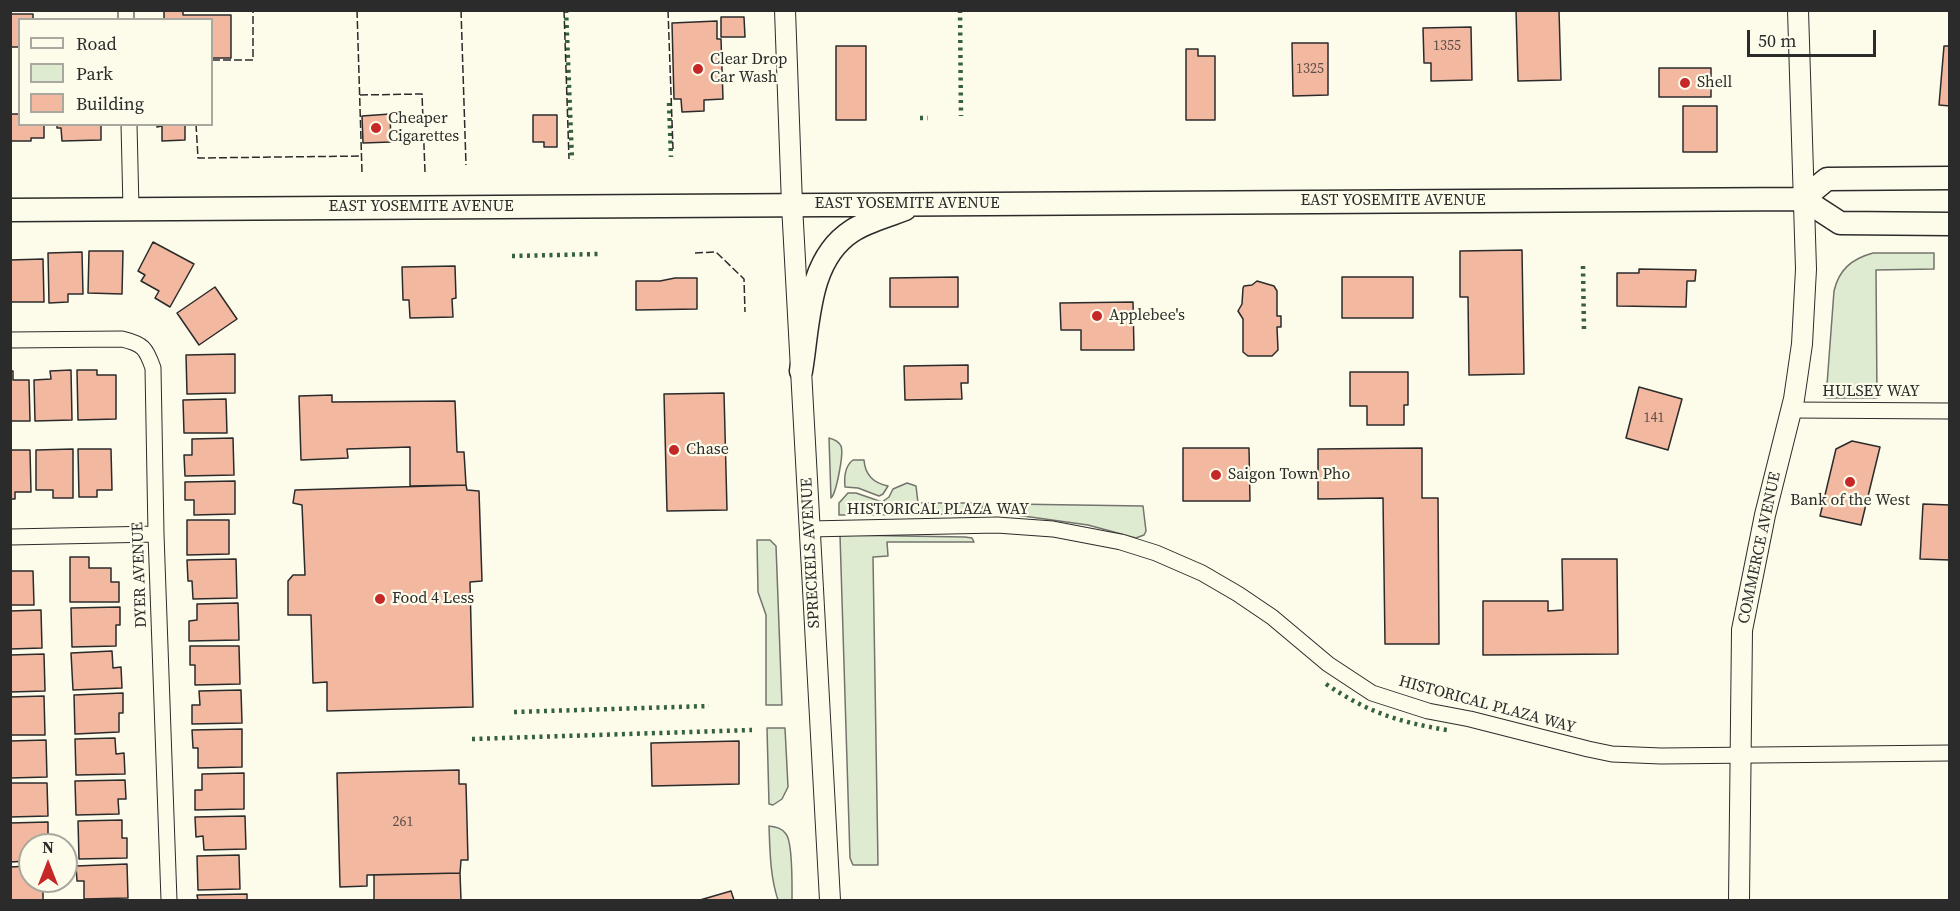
<!DOCTYPE html>
<html>
<head>
<meta charset="utf-8">
<style>
	body { margin:0 }
	#map { position:relative; width:1960px; height:911px; overflow:hidden; background:#fdfbea; font-family:"Source Serif 4",serif }
	canvas { display:block }
	.frame { position:absolute; inset:0; border:12px solid #2b2b2b; pointer-events:none }
	.legend { position:absolute; left:18px; top:18px; width:195px; height:108px; box-sizing:border-box; background:#fdfbea; border:2px solid #a9a89e; margin:0; padding:8px 10px; list-style:none; font-size:18px; color:#2b2b2b }
	.legend li { display:flex; align-items:center; gap:12px; height:30px }
	.legend b { width:30px; border:2px solid #a9a89e }
	.north { position:absolute; left:18px; top:833px; width:60px; height:60px; box-sizing:border-box; background:#fdfbea; border:2px solid #a9a89e; border-radius:50%; rotate:0deg; font-size:16px; font-weight:700; line-height:24px; text-align:center; color:#2b2b2b }
	.north::after { content:''; display:block; margin:auto; width:21px; height:27px; background:#c62828; clip-path:polygon(50% 0,100% 100%,50% 72%,0 100%) }
	.scale { position:absolute; left:1747px; top:30px; width:129px; height:27px; box-sizing:border-box; border:3px solid #2b2b2b; border-top:0; padding-left:8px; font-size:18px; line-height:21px; white-space:nowrap; color:#2b2b2b; -webkit-text-stroke:4px #fdfbea; paint-order:stroke }
</style>
</head>
<body>
<div id="map">
<canvas width="1960" height="911"></canvas>
<div class="frame"></div>
<ul class="legend">
<li><b style="height:8px;background:#fdfbea"></b>Road</li>
<li><b style="height:16px;background:#deebd1"></b>Park</li>
<li><b style="height:16px;background:#f2b8a0"></b>Building</li>
</ul>
<div class="north">N</div>
<div class="scale">50 m</div>
</div>
<script>
const context = document.querySelector('canvas').getContext('2d');
context.lineJoin = 'round';
function fillPath(path, color) {
  context.fillStyle = color;
  context.fill(path, 'evenodd');
}
function strokePath(path, color, width, dash) {
  context.strokeStyle = color;
  context.lineWidth = width;
  context.lineCap = dash ? 'butt' : 'round';
  context.setLineDash(dash || []);
  context.stroke(path);
}
function drawText(font, color, halo, rows, align = 'center') {
  context.font = font + ' "Source Serif 4",serif';
  context.lineWidth = 4.5;
  context.setLineDash([]);
  context.textBaseline = 'middle';
  context.strokeStyle = halo;
  context.fillStyle = color;
  for (const [text, x, y, turn = 0] of rows) {
    context.save();
    context.translate(x, y);
    context.rotate((+turn || 0) * Math.PI / 180);
    context.textAlign = isNaN(turn) ? turn : align;
    if (halo) context.strokeText(text, 0, 0);
    context.fillText(text, 0, 0);
    context.restore();
  }
}
const green = new Path2D(`
	M 1873,253 L 1934,253 L 1934,269 L 1876,270 L 1877,398 L 1826,398 L 1834,291 C 1839,270 1851,259 1873,253 Z
	M 829,438 C 833,439 839,442 841,446 C 844,454 836,494 831,498 Z
	M 853,460 L 864,460 C 865,475 873,483 888,486 L 883,494 L 879,496 L 858,488 L 845,487 C 844,477 845,466 853,460 Z
	M 907,483 L 916,486 L 918,503 L 983,503 L 982,509 L 978,514 L 839,515 L 839,503 L 848,493 L 856,493 L 882,502 L 889,497 L 893,489 Z
	M 1011,504 L 1143,506 L 1146,531 L 1144,535 L 1136,538 L 1088,525 L 1016,515 L 1010,510 Z
	M 840,535 L 965,537 L 972,538 L 974,542 L 887,542 L 888,556 L 873,557 L 878,865 L 853,865 L 850,858 Z
	M 757,540 L 770,540 L 776,546 L 782,705 L 766,705 L 766,615 L 758,592 Z
	M 767,728 L 785,728 L 788,787 L 782,799 L 773,805 L 769,804 Z
	M 769,826 C 776,827 782,828 786,834 C 793,842 792,887 792,900 L 778,900 C 770,876 770,851 769,826 Z`);
const building = new Path2D(`
	M 164,10 L 183,10 L 183,15 L 231,15 L 231,58 L 212,58 L 212,20 L 164,20 Z
	M 1516,10 L 1559,10 L 1561,80 L 1518,81 Z
	M 10,14 L 33,14 L 33,20 L 20,20 L 20,47 L 10,47 Z
	M 721,17 L 744,17 L 745,37 L 721,37 Z
	M 717,21 L 717,39 L 721,39 L 723,99 L 704,100 L 704,111 L 682,112 L 681,99 L 674,99 L 672,23 Z
	M 1471,27 L 1472,80 L 1431,81 L 1431,63 L 1424,63 L 1423,28 Z
	M 1292,43 L 1328,43 L 1328,95 L 1293,96 Z
	M 836,46 L 866,46 L 866,120 L 836,120 Z
	M 1944,46 L 1950,46 L 1950,106 L 1939,105 Z
	M 1186,49 L 1198,49 L 1198,56 L 1215,56 L 1215,120 L 1186,120 Z
	M 1659,68 L 1711,68 L 1711,97 L 1659,97 Z
	M 1683,106 L 1717,106 L 1717,152 L 1683,152 Z
	M 10,114 L 20,114 L 20,124 L 44,124 L 44,138 L 31,138 L 31,141 L 10,141 Z
	M 390,114 L 391,142 L 363,143 L 362,116 Z
	M 533,115 L 557,115 L 557,147 L 544,147 L 544,142 L 533,142 Z
	M 57,124 L 101,124 L 101,140 L 62,141 L 61,128 L 57,128 Z
	M 157,124 L 185,124 L 185,140 L 162,141 L 162,126 L 157,127 Z
	M 153,242 L 194,264 L 170,307 L 155,298 L 159,291 L 141,281 L 145,275 L 138,271 Z
	M 1522,250 L 1524,374 L 1469,375 L 1468,297 L 1460,297 L 1460,251 Z
	M 89,251 L 123,251 L 122,294 L 88,293 Z
	M 82,252 L 83,294 L 68,294 L 68,302 L 49,303 L 48,253 Z
	M 43,259 L 44,302 L 10,302 L 10,260 Z
	M 455,266 L 456,298 L 452,299 L 453,317 L 410,318 L 409,300 L 403,300 L 402,267 Z
	M 1639,269 L 1696,270 L 1695,281 L 1687,281 L 1686,307 L 1617,306 L 1617,273 L 1639,273 Z
	M 958,277 L 958,307 L 890,307 L 890,278 Z
	M 1342,277 L 1413,277 L 1413,318 L 1342,318 Z
	M 675,278 L 697,278 L 697,309 L 636,310 L 636,281 L 660,281 Z
	M 1257,281 L 1274,286 L 1277,291 L 1277,316 L 1281,316 L 1281,327 L 1277,327 L 1278,350 L 1272,356 L 1248,356 L 1243,352 L 1243,319 L 1238,311 L 1242,304 L 1243,288 L 1244,286 L 1252,285 Z
	M 215,287 L 237,319 L 199,345 L 177,313 Z
	M 1133,302 L 1134,350 L 1081,350 L 1081,330 L 1061,330 L 1060,303 Z
	M 235,354 L 235,393 L 187,394 L 186,355 Z
	M 968,365 L 968,383 L 961,383 L 962,399 L 905,400 L 904,366 Z
	M 71,370 L 72,420 L 35,421 L 34,380 L 51,379 L 50,371 Z
	M 77,370 L 97,370 L 97,375 L 116,375 L 116,419 L 78,420 Z
	M 10,371 L 13,371 L 13,380 L 29,380 L 30,421 L 10,421 Z
	M 1350,372 L 1408,372 L 1408,405 L 1404,405 L 1404,425 L 1367,425 L 1367,406 L 1350,406 Z
	M 1639,387 L 1682,399 L 1668,450 L 1626,438 Z
	M 724,393 L 727,510 L 667,511 L 664,394 Z
	M 332,395 L 332,402 L 455,401 L 457,452 L 464,452 L 466,485 L 410,486 L 410,447 L 347,449 L 348,458 L 301,460 L 299,396 Z
	M 226,399 L 227,433 L 184,433 L 183,400 Z
	M 233,438 L 234,475 L 185,476 L 184,455 L 192,455 L 192,439 Z
	M 1852,441 L 1880,447 L 1861,525 L 1820,516 L 1836,449 Z
	M 1183,448 L 1249,448 L 1250,501 L 1183,501 Z
	M 1422,448 L 1422,498 L 1438,498 L 1439,644 L 1385,644 L 1383,498 L 1318,499 L 1318,449 Z
	M 73,449 L 73,498 L 53,498 L 53,490 L 36,490 L 36,450 Z
	M 78,449 L 111,449 L 112,490 L 97,490 L 97,497 L 79,497 Z
	M 10,450 L 30,450 L 31,492 L 15,492 L 15,499 L 10,499 Z
	M 235,481 L 235,514 L 194,515 L 194,500 L 185,500 L 185,482 Z
	M 466,485 L 467,490 L 479,491 L 482,581 L 470,582 L 473,707 L 327,711 L 327,682 L 313,683 L 311,615 L 288,615 L 288,581 L 293,575 L 305,575 L 302,505 L 293,503 L 295,490 Z
	M 1923,504 L 1950,505 L 1950,560 L 1920,559 Z
	M 187,520 L 229,520 L 229,554 L 187,555 Z
	M 70,557 L 89,557 L 89,568 L 111,568 L 111,582 L 119,582 L 119,602 L 70,602 Z
	M 236,559 L 237,598 L 193,599 L 192,581 L 188,581 L 187,560 Z
	M 1562,559 L 1617,559 L 1618,654 L 1483,655 L 1483,601 L 1548,601 L 1548,611 L 1563,610 Z
	M 10,571 L 33,571 L 34,605 L 10,605 Z
	M 238,603 L 239,640 L 189,641 L 189,621 L 197,620 L 197,604 Z
	M 120,607 L 120,625 L 116,625 L 116,646 L 72,647 L 71,608 Z
	M 41,610 L 42,648 L 10,649 L 10,611 Z
	M 190,646 L 239,646 L 240,684 L 195,685 L 195,665 L 190,665 Z
	M 112,651 L 113,668 L 121,667 L 122,688 L 73,690 L 71,653 Z
	M 44,654 L 45,691 L 10,692 L 10,655 Z
	M 241,690 L 242,723 L 192,724 L 192,705 L 200,705 L 199,691 Z
	M 123,693 L 123,713 L 119,713 L 119,732 L 75,734 L 74,695 Z
	M 44,696 L 45,735 L 10,735 L 10,697 Z
	M 242,729 L 242,767 L 198,768 L 198,748 L 193,748 L 192,730 Z
	M 115,738 L 116,754 L 124,753 L 125,774 L 76,775 L 75,739 Z
	M 46,740 L 47,777 L 10,778 L 10,741 Z
	M 739,741 L 739,784 L 652,786 L 651,743 Z
	M 459,770 L 459,784 L 466,784 L 468,860 L 461,860 L 460,873 L 367,875 L 367,886 L 340,887 L 337,773 Z
	M 244,773 L 244,809 L 195,810 L 195,790 L 202,790 L 202,774 Z
	M 125,780 L 126,799 L 118,799 L 119,814 L 76,815 L 75,781 Z
	M 10,783 L 47,783 L 48,816 L 10,817 Z
	M 245,816 L 246,849 L 204,850 L 203,836 L 196,837 L 195,817 Z
	M 122,820 L 122,838 L 127,838 L 127,858 L 79,859 L 78,821 Z
	M 48,822 L 48,845 L 30,845 L 30,861 L 10,862 L 10,823 Z
	M 239,855 L 240,889 L 198,890 L 197,856 Z
	M 127,864 L 128,898 L 84,899 L 84,881 L 77,881 L 76,866 Z
	M 30,866 L 30,881 L 43,881 L 43,900 L 10,900 L 10,867 Z
	M 460,873 L 461,900 L 374,900 L 374,875 Z
	M 731,891 L 734,900 L 700,900 Z
	M 247,894 L 247,900 L 198,900 L 197,895 Z`);
const minor = new Path2D(`
	M 126,10 L 126,20
	M 129,124 L 131,209
	M 10,340 L 122,339 C 143,344 146,348 153,368 L 156,534 L 169,900
	M 1792,410 L 1950,411
	M 809,529 L 997,525 L 1053,529 L 1121,542 L 1156,553 L 1202,573 L 1238,594 L 1272,617 L 1328,664 L 1372,693 L 1428,711 L 1470,719 L 1588,749 L 1612,754 L 1661,756 L 1950,753
	M 10,537 L 156,534`);
const tertiary = new Path2D(`
	M 785,10 L 792,205 L 830,900
	M 1739,900 L 1742,630 L 1765,515 L 1794,399 L 1802,344 L 1806,269 L 1798,10`);
const secondary = new Path2D(`
	M 1803,199 L 1827,179 L 1950,178
	M 10,210 L 1803,199 L 1840,223 L 1950,224
	M 801,371 C 809,324 807,260 852,231 C 867,221 888,216 905,209`);
const hedge = new Path2D(`
	M 566,10 L 572,160
	M 960,10 L 961,116
	M 669,103 L 671,157
	M 920,118 L 928,118
	M 512,256 L 598,254
	M 1583,266 L 1584,331
	M 1326,684 C 1367,712 1398,722 1447,730
	M 514,712 L 709,706
	M 472,739 L 752,730`);
const fence = new Path2D(`
	M 357,10 L 362,172
	M 461,10 L 466,165
	M 564,10 L 569,159
	M 668,10 L 673,149
	M 212,60 L 253,60 L 253,10
	M 360,95 L 422,94 L 425,172
	M 196,124 L 198,158 L 362,156
	M 695,253 L 716,252 L 744,279 L 745,312`);
const markers = [
	[698,69,6,"#c62828"],
	[1685,83,6,"#c62828"],
	[376,128,6,"#c62828"],
	[1097,316,6,"#c62828"],
	[674,450,6,"#c62828"],
	[1216,475,6,"#c62828"],
	[1850,482,6,"#c62828"],
	[380,599,6,"#c62828"]
];
const numberNames = [
	["1355",1447,46],
	["1325",1310,69],
	["141",1654,418],
	["261",403,822]
];
const poiNames = [
	["Clear Drop",710,60],
	["Car Wash",710,78],
	["Shell",1697,83],
	["Cheaper",388,119],
	["Cigarettes",388,137],
	["Applebee's",1109,316],
	["Chase",686,450],
	["Saigon Town Pho",1228,475],
	["Bank of the West",1850,501,"center"],
	["Food 4 Less",392,599]
];
const streetNames = [
	["EAST YOSEMITE AVENUE",1393,201],
	["EAST YOSEMITE AVENUE",907,204],
	["EAST YOSEMITE AVENUE",421,207],
	["HULSEY WAY",1871,392],
	["HISTORICAL PLAZA WAY",938,510],
	["COMMERCE AVENUE",1760,548,-78],
	["SPRECKELS AVENUE",811,553,-93],
	["DYER AVENUE",140,575,-92],
	["HISTORICAL PLAZA WAY",1487,705,15]
];
fillPath(green, '#deebd1');
strokePath(green, '#74746e', 1.5);
fillPath(building, '#f2b8a0');
strokePath(building, '#2b2b2b', 1.5);
strokePath(minor, '#2b2b2b', 17);
strokePath(tertiary, '#2b2b2b', 22);
strokePath(secondary, '#2b2b2b', 25);
strokePath(minor, '#fdfbea', 15);
strokePath(tertiary, '#fdfbea', 20);
strokePath(secondary, '#fdfbea', 22);
strokePath(hedge, '#34623c', 4.5, [3, 4.5]);
strokePath(fence, '#2b2b2b', 1.5, [8, 3]);
for (const [x, y, r, color] of markers) {
  const dot = new Path2D();
  dot.arc(x, y, r, 0, 2 * Math.PI);
  context.fillStyle = color;
  context.fill(dot);
  strokePath(dot, '#fdfbea', 2);
}
drawText('14px', '#5d4e48', null, numberNames);
drawText('16px', '#2b2b2b', '#fdfbea', poiNames, 'left');
drawText('16px', '#2b2b2b', '#fdfbea', streetNames);
</script>
</body>
</html>
